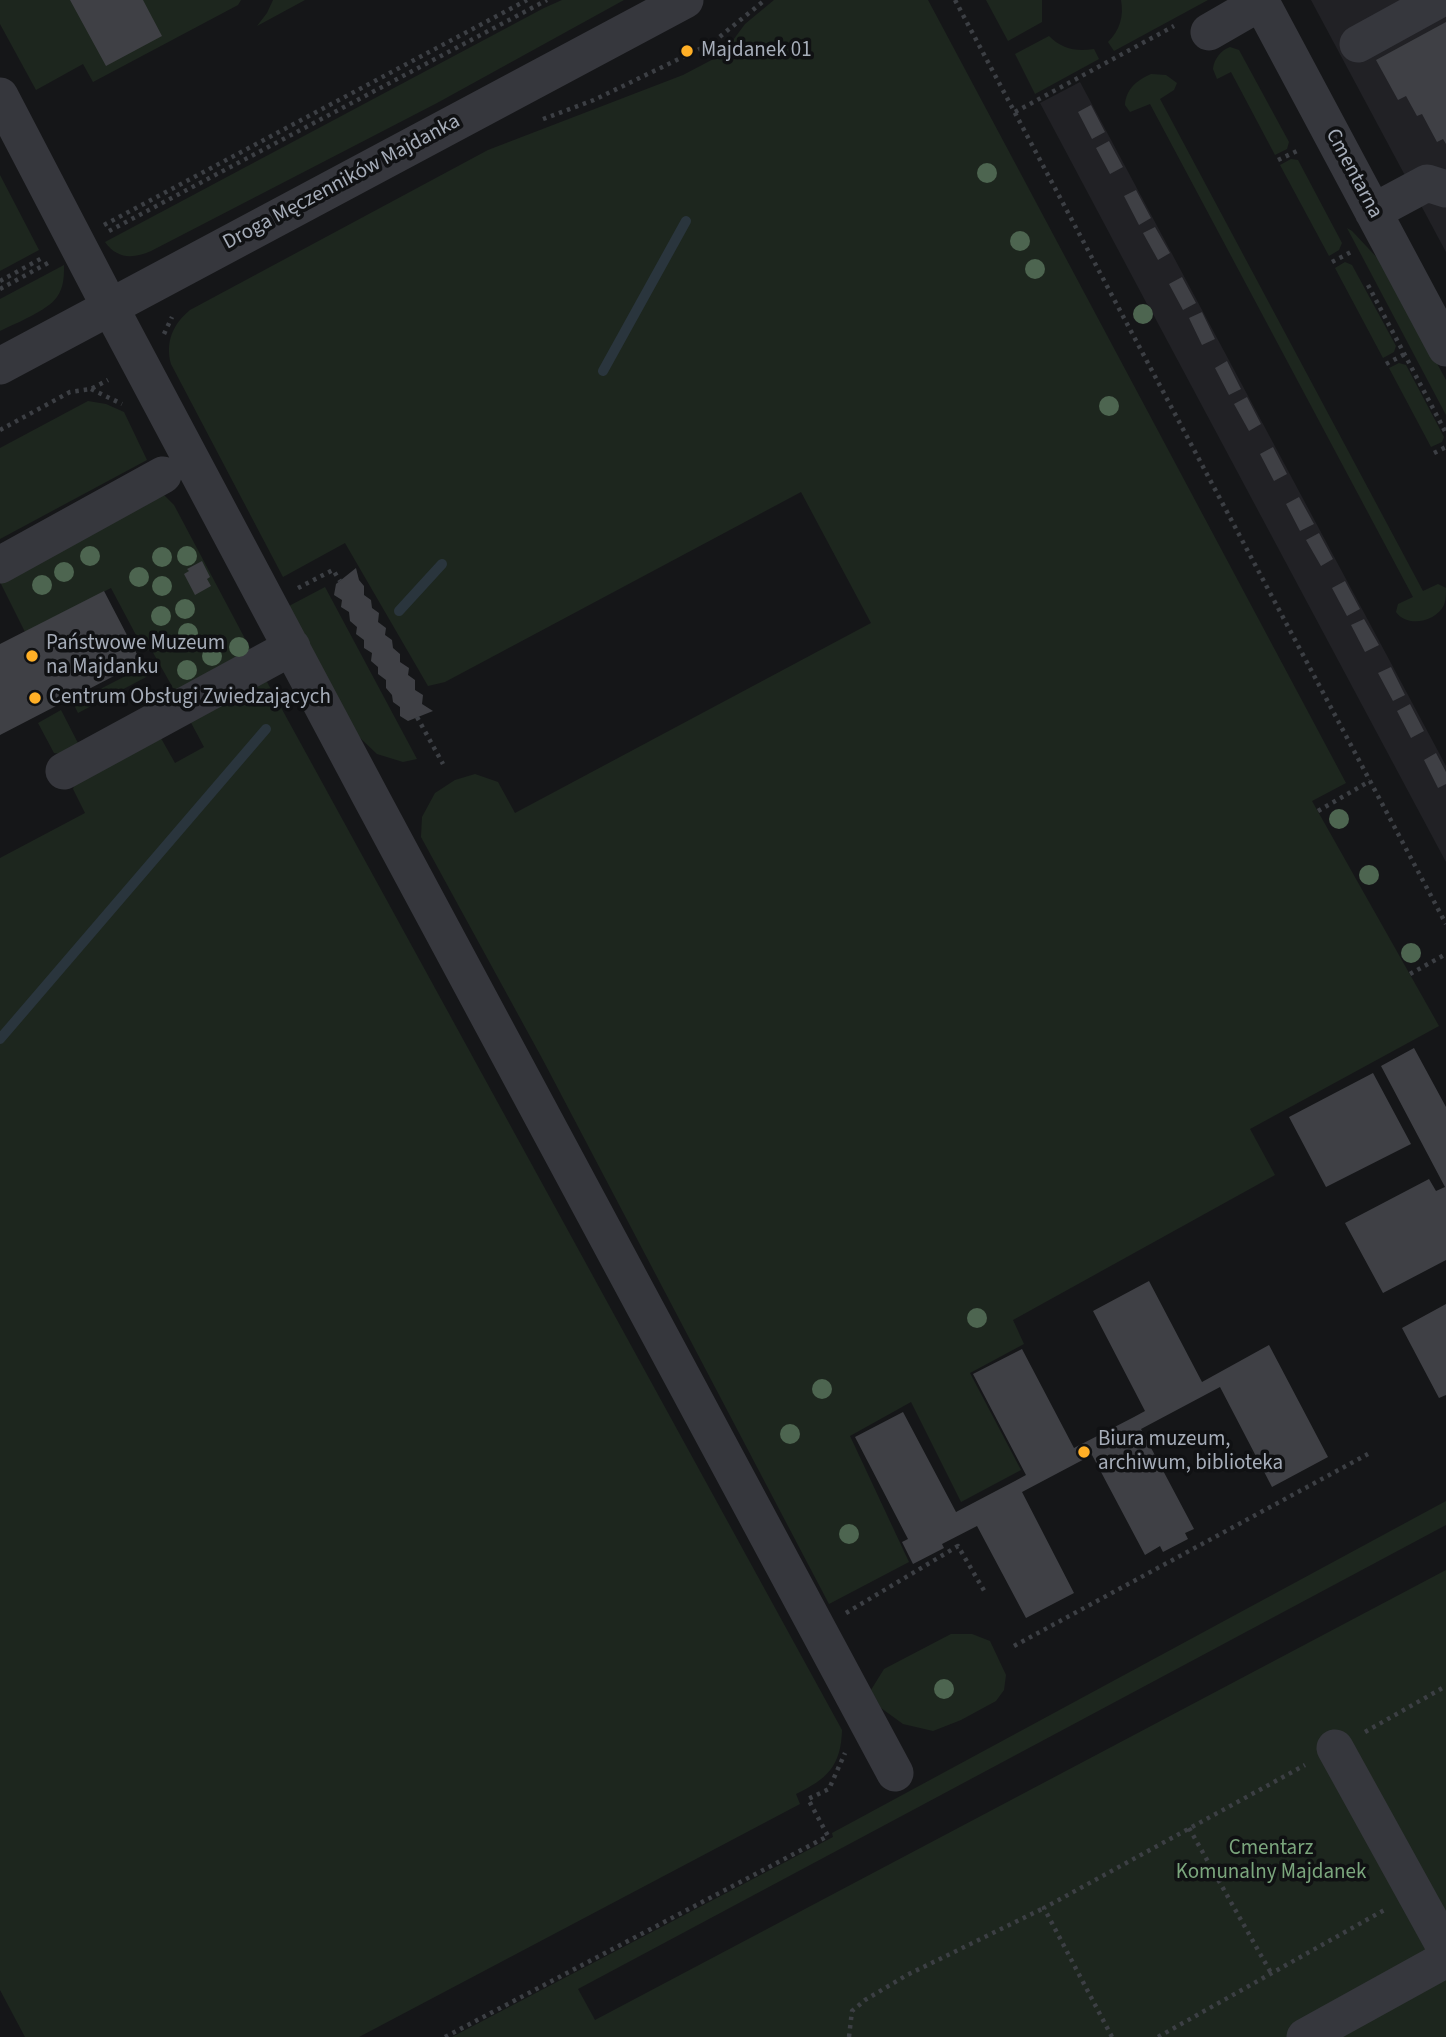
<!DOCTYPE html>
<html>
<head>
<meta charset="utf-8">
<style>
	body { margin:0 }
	canvas { display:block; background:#151618 }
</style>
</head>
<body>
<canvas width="1446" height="2037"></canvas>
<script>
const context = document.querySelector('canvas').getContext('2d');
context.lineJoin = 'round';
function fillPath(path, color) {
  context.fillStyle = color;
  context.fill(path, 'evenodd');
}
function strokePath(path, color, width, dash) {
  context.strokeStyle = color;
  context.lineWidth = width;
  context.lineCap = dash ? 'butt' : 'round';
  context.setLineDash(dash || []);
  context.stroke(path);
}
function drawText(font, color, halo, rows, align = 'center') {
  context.font = font + ' "Source Sans 3",sans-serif';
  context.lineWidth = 7;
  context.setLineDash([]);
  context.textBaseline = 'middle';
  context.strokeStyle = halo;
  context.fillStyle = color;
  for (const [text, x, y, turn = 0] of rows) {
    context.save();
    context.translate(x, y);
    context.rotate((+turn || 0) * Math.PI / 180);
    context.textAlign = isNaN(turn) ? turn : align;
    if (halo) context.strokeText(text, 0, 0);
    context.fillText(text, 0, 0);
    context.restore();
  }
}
const built = new Path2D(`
	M 1311,0 L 1446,0 L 1446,252 Z
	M 1080,82 L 1446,766 L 1446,862 L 1153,314 L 1152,309 L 1147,304 L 1040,103 Z`);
const green = new Path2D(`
	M 0,0 L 241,0 L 238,5 L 93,82 L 83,64 L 36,90 L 0,24 Z
	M 273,0 L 305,0 L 257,26 L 267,13 Z
	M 562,0 L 624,0 L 437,103 L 151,251 C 133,259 117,259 105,242 L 544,8 Z
	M 774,0 L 928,0 L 1346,783 L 1312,801 L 1439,1026 L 1250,1129 L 1275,1175 L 1013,1320 L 1024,1344 L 970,1373 L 1021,1470 L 961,1502 L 911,1402 L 850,1436 L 909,1562 L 829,1604 L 543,1060 L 421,837 L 422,817 L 435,793 L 455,780 L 475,774 L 498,782 L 515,813 L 871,623 L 801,492 L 445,682 L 428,686 L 345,543 L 283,577 L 171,364 C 165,342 173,324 190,310 L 488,150 L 683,75 L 723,54 L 745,24 Z
	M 986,0 L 1042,0 L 1042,22 L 1008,41 Z
	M 1121,0 L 1208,0 L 1114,51 L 1108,42 C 1120,30 1124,16 1121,0 Z
	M 1049,36 C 1062,49 1076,52 1094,49 L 1099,59 L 1035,94 L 1015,54 Z
	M 1230,47 L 1239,50 L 1289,142 L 1287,149 L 1275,155 L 1231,72 L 1217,79 L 1213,69 C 1214,59 1221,50 1230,47 Z
	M 1151,74 L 1166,75 L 1177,83 L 1174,90 L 1160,99 L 1423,591 L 1438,584 L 1446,588 C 1446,593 1446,599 1444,605 C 1436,622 1407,628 1396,612 L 1398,604 L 1413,597 L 1150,104 L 1130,112 L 1125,105 C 1126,89 1137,80 1151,74 Z
	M 1291,159 L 1298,160 L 1342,243 L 1339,250 L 1329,256 L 1280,165 Z
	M 0,175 L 39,250 L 0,271 Z
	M 1347,228 L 1352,231 L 1383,264 L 1446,380 L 1446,415 Z
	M 1345,262 L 1352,265 L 1396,346 L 1394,352 L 1383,358 L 1335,268 Z
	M 64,265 C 64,276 64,287 57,297 C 47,311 16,323 0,331 L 0,299 Z
	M 1399,363 L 1406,365 L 1444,437 L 1442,442 L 1431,447 L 1389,368 Z
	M 88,401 L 106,404 L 124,412 L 147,460 L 0,539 L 0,448 Z
	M 162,493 L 174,505 L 251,650 L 184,693 L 173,688 L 151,649 L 145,652 L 111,588 L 25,632 L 0,582 Z
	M 325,587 L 417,759 L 403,762 L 377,754 L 357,735 L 289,606 Z
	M 145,666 L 150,675 L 78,713 L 73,703 Z
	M 257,680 L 267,682 L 842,1730 C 841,1766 827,1779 796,1794 L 800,1804 L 359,2037 L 25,2037 L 0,1990 L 0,858 L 85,813 L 73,789 L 77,775 L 158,733 L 175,763 L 204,747 L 188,717 Z
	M 61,710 L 80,747 L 67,755 L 54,753 L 38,723 Z
	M 1446,1501 L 1446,1525 L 578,1989 L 595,2020 L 1446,1570 L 1446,2037 L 452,2037 L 833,1837 L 832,1833 Z
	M 951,1634 L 972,1634 L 990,1641 L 1006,1675 L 1004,1690 L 996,1701 L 961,1720 L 933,1731 L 903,1724 L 881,1708 L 871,1690 L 884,1669 Z`);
const stream = new Path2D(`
	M 603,371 L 686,221
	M 399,611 L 442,564
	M 0,1039 L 266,729`);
const building = new Path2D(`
	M 70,0 L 143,0 L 162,36 L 106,66 Z
	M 1446,22 L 1446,144 L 1443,139 L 1437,142 L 1422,114 L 1417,116 L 1406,96 L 1398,100 L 1376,60 Z
	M 1091,105 L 1105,132 L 1092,139 L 1078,112 Z
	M 1109,141 L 1123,167 L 1110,174 L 1096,148 Z
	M 1136,190 L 1151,218 L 1139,225 L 1124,196 Z
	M 1155,227 L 1170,253 L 1158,260 L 1143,233 Z
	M 1182,277 L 1196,303 L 1183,310 L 1169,284 Z
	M 1202,312 L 1215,339 L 1202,345 L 1189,318 Z
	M 1227,361 L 1241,389 L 1229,395 L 1215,368 Z
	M 1247,397 L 1261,424 L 1249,431 L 1234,404 Z
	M 1273,447 L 1287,474 L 1274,481 L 1260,454 Z
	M 1299,497 L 1314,524 L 1300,531 L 1286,504 Z
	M 1319,533 L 1333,559 L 1321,566 L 1306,540 Z
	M 202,561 L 210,577 L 207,579 L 211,586 L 195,595 L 184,574 L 189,571 L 187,569 Z
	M 356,568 L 359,580 L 364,586 L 364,595 L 371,600 L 372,608 L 379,613 L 378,622 L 386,628 L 385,635 L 392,640 L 393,648 L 400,654 L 400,662 L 409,668 L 408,675 L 415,680 L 415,690 L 423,695 L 422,704 L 433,711 L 408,721 L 400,716 L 400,707 L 393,702 L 392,695 L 386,688 L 386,680 L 378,674 L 378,667 L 371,661 L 372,653 L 364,648 L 364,640 L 356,634 L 357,627 L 350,621 L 349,612 L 341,607 L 342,600 L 334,595 L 336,584 Z
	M 1345,581 L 1360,609 L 1347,616 L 1332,588 Z
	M 104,591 L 141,662 L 0,735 L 0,644 Z
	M 1364,619 L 1379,645 L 1365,652 L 1351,625 Z
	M 1391,667 L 1405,695 L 1393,701 L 1378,673 Z
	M 1410,704 L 1424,731 L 1411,738 L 1397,711 Z
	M 1436,753 L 1446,772 L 1446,784 L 1438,788 L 1424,760 Z
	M 1414,1048 L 1446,1107 L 1446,1260 L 1383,1293 L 1345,1223 L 1429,1179 L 1436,1191 L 1445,1187 L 1381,1066 Z
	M 1373,1073 L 1411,1144 L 1326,1187 L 1289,1117 Z
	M 1149,1281 L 1202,1382 L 1269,1345 L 1328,1457 L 1272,1487 L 1220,1387 L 1141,1429 L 1194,1529 L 1185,1533 L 1188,1539 L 1163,1552 L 1160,1546 L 1145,1555 L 1092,1455 L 1022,1492 L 1074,1593 L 1026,1618 L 977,1526 L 942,1544 L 944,1548 L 913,1564 L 902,1542 L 908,1539 L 855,1437 L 903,1412 L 956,1512 L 1015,1481 L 1026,1475 L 973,1374 L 1022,1349 L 1074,1448 L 1134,1417 L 1145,1411 L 1093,1311 Z
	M 1446,1304 L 1446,1395 L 1439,1398 L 1402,1328 Z`);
const path = new Path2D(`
	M 955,0 L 1446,924
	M 1015,112 L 1174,26
	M 543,119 L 594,100 L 712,43 L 765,0
	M 1278,160 L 1297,151
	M 104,225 L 527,0
	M 109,231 L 547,0
	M 1332,262 L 1351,252
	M 0,281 L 44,257
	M 1368,285 L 1446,433
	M 0,289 L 48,263
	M 164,334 L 172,317
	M 1386,364 L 1405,354
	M 91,389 L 122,404
	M 0,430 L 70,392 L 91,389 L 108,380
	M 1434,453 L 1446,447
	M 298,588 L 333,570 L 340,581
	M 417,717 L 443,764
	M 1318,811 L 1370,781
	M 1410,974 L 1446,954
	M 846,1613 L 958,1546 L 986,1594
	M 1014,1646 L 1368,1454
	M 1365,1732 L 1446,1686
	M 1189,1828 L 1271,1973
	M 445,2037 L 828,1836 L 808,1799 L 829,1789 L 845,1753
	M 849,2037 L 852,2011 L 865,2000 L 907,1975 L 1044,1908
	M 1112,2037 L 1044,1908 L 1305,1765
	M 1158,2037 L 1386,1909`);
const minor = new Path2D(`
	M 1260,0 L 1446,348
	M 1209,32 L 1261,2
	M 1358,44 L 1438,0
	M 0,96 L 110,307 L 374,803 L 895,1773
	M 1373,212 L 1427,183 L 1446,189
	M 0,366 L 685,0
	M 0,565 L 163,475
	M 64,771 L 292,647
	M 1335,1748 L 1446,1949
	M 1305,2037 L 1446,1959`);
const trees = [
	[987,173],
	[1020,241],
	[1035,269],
	[1143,314],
	[1109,406],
	[90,556],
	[187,556],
	[162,557],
	[64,572],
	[139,577],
	[42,585],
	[162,586],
	[185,609],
	[161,616],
	[188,633],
	[239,647],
	[212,656],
	[187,670],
	[1339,819],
	[1369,875],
	[1411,953],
	[977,1318],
	[822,1389],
	[790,1434],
	[849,1534],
	[944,1689]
];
const markers = [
	[687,51,7,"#ffaf26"],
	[32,656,7,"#ffaf26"],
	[35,698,7,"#ffaf26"],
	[1084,1452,7,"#ffaf26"]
];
const poiNames = [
	["Majdanek 01",701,51],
	["Państwowe Muzeum",46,644],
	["na Majdanku",46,668],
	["Centrum Obsługi Zwiedzających",49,698],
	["Biura muzeum,",1098,1440],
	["archiwum, biblioteka",1098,1464]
];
const streetNames = [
	["Cmentarna",1353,174,62],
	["Droga Męczenników Majdanka",342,183,-28]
];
const parkNames = [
	["Cmentarz",1271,1849],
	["Komunalny Majdanek",1271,1873]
];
fillPath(built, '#212125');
fillPath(green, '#1d261e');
strokePath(stream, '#2a353d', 10);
fillPath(building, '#3f4045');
strokePath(path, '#3c3f44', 4.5, [3.5, 5]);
strokePath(minor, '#36373d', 37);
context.fillStyle = '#4d6550';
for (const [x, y] of trees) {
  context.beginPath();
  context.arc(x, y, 10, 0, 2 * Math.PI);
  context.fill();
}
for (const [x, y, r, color] of markers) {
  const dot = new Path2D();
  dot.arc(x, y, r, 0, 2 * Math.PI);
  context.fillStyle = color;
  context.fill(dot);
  strokePath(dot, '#101113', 2.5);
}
drawText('21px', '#a6adb9', '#101113', poiNames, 'left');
drawText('21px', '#a6adb9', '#101113', streetNames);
drawText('21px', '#7ba67d', '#101113', parkNames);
</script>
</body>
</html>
